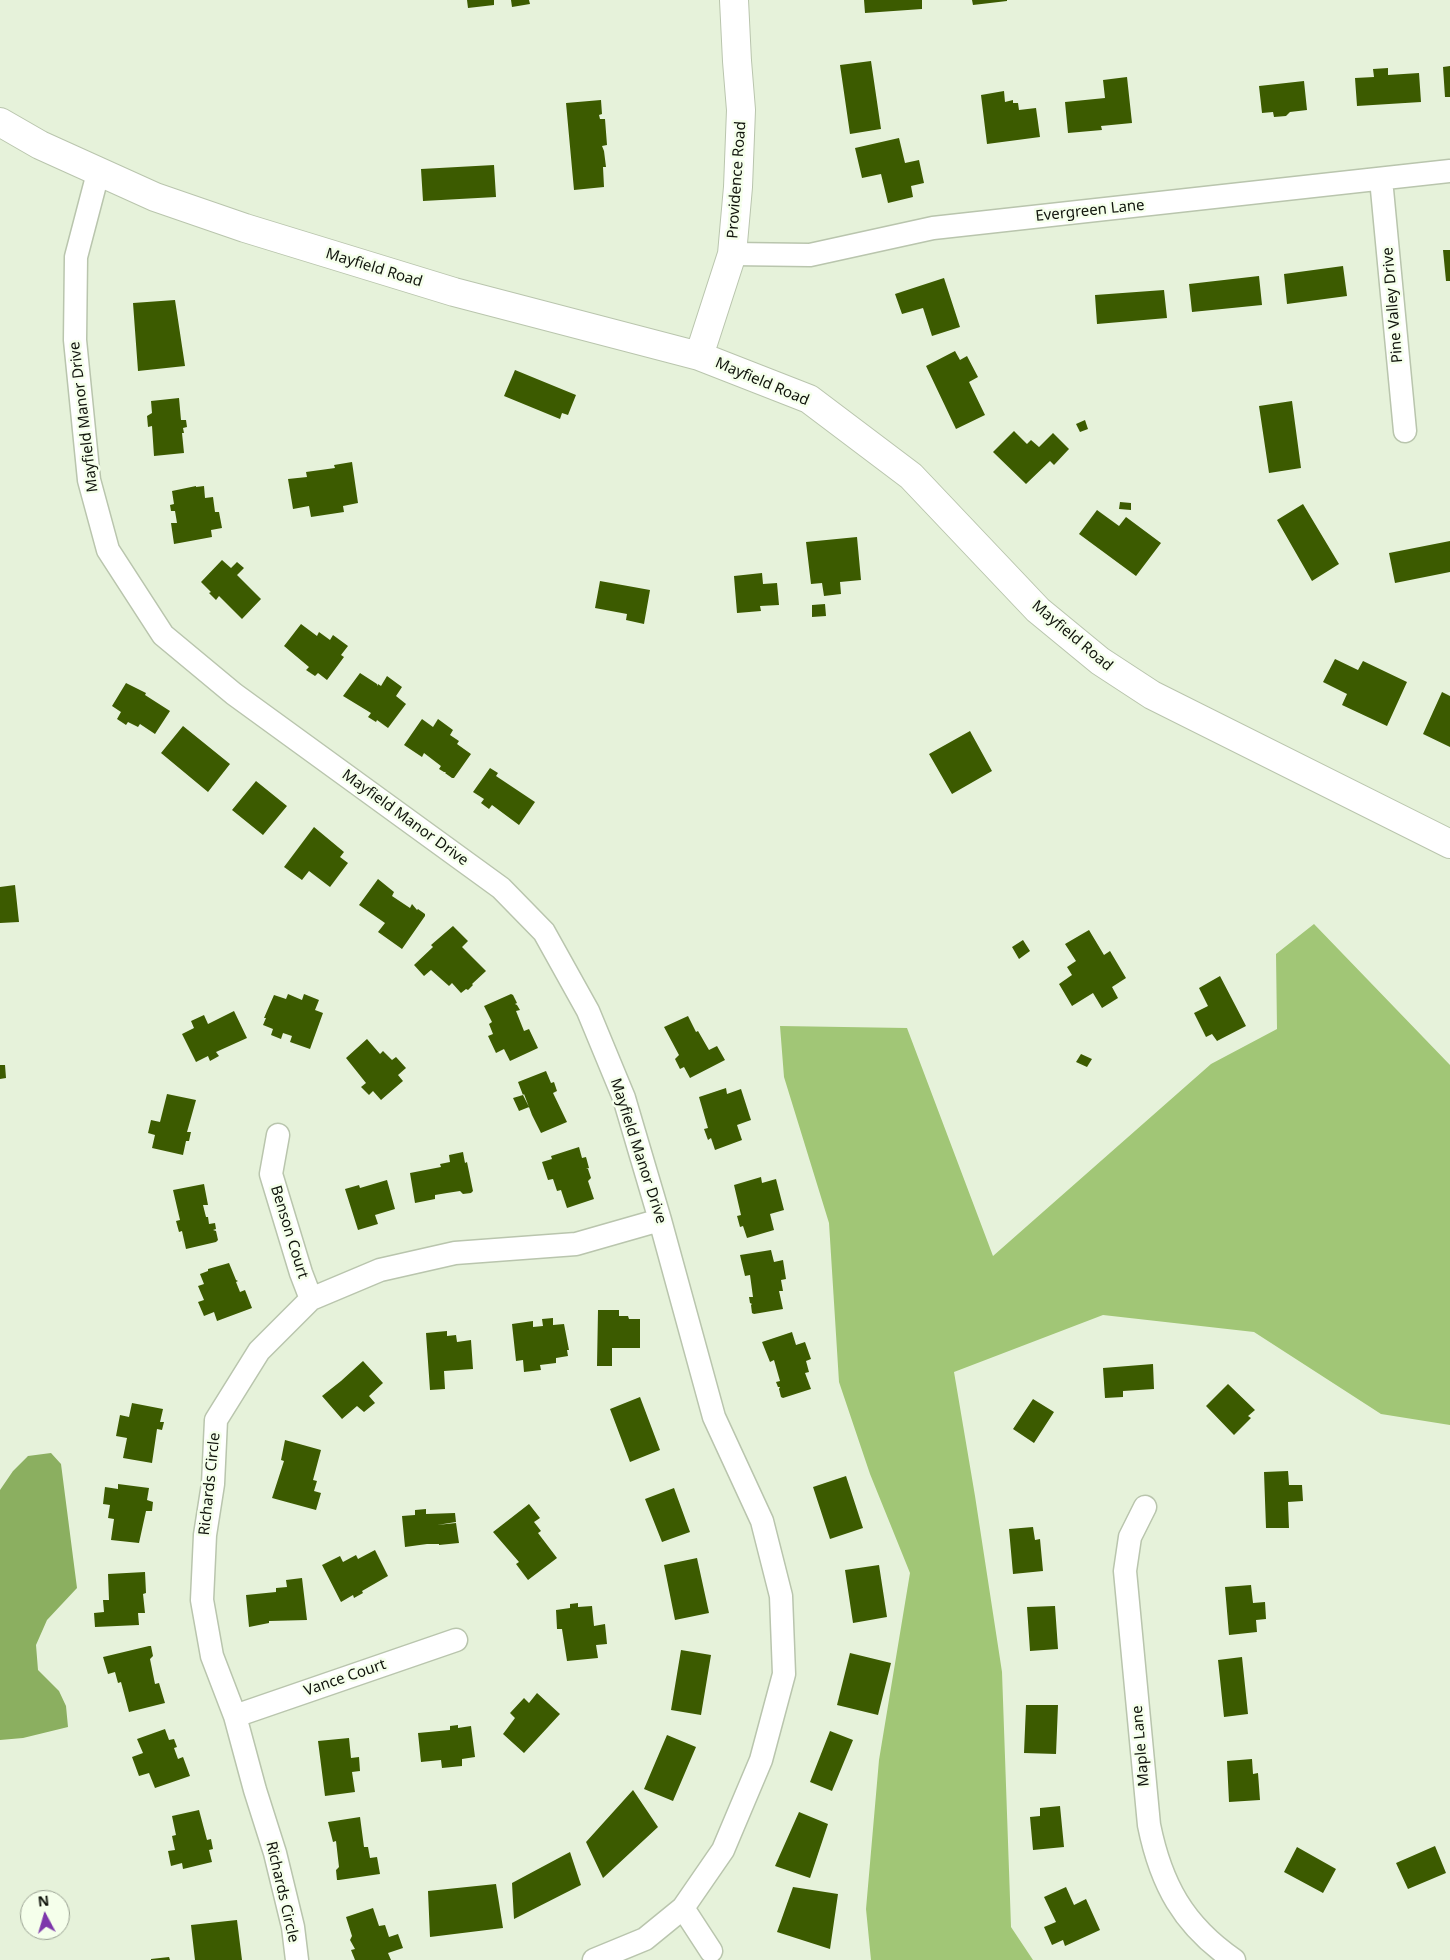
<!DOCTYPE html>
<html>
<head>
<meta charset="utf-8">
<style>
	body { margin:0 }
	#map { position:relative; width:1450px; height:1960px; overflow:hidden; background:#e6f2da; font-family:"Noto Sans",sans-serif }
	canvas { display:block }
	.north { position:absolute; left:20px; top:1890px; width:50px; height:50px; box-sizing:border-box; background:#f5ffeb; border:1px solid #99a192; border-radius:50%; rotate:354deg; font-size:14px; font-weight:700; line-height:20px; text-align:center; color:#10140c }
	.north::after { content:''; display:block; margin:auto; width:18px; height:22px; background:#7d37ab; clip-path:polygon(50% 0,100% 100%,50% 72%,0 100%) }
</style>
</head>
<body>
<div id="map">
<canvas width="1450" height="1960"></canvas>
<div class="north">N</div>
</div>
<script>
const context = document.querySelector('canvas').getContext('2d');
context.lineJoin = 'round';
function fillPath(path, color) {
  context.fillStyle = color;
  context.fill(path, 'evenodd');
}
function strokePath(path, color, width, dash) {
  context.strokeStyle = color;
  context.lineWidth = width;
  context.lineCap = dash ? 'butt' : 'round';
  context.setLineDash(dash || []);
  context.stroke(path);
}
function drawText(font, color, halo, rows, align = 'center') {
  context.font = font + ' "Noto Sans",sans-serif';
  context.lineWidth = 5;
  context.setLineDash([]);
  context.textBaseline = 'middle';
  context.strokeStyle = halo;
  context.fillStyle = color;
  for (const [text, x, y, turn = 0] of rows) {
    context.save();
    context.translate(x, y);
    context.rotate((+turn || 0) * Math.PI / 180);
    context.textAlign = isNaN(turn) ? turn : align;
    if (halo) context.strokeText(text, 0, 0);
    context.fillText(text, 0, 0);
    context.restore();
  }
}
const forest = new Path2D(`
	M 1314,924 L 1450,1065 L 1450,1425 L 1381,1414 L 1254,1332 L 1103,1315 L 954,1372 L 975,1496 L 1002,1672 L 1011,1927 L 1033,1960 L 871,1960 L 866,1909 L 879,1760 L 910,1573 L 870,1474 L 839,1382 L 829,1223 L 784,1077 L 780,1026 L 907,1028 L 993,1256 L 1211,1064 L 1277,1029 L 1276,954 Z`);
const water = new Path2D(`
	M 51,1453 L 61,1464 L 77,1588 L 47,1620 L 36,1645 L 38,1670 L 59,1691 L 66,1706 L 68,1727 L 23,1738 L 0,1740 L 0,1490 L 13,1471 L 28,1456 Z`);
const building = new Path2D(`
	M 467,0 L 494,0 L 494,5 L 468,8 Z
	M 511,0 L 529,0 L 530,4 L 512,7 Z
	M 864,0 L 922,0 L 922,9 L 865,13 Z
	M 972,0 L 1007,0 L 1007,1 L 973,5 Z
	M 871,61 L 881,129 L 850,134 L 840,65 Z
	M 1450,66 L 1450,97 L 1445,97 L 1443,67 Z
	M 1388,68 L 1388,75 L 1419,73 L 1421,102 L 1357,106 L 1355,78 L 1374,77 L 1373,69 Z
	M 1127,77 L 1132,123 L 1101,126 L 1102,130 L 1068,133 L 1065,102 L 1105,98 L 1103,80 Z
	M 1304,81 L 1307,110 L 1290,112 L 1286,116 L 1274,117 L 1273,112 L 1262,113 L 1259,86 Z
	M 1004,91 L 1005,102 L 1013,100 L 1013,103 L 1018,103 L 1019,110 L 1036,108 L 1040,137 L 987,144 L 981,95 Z
	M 601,100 L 602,114 L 599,115 L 600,119 L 605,119 L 607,145 L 602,146 L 604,151 L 606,167 L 603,167 L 604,187 L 574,190 L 566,103 Z
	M 899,138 L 905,163 L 919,160 L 924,183 L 911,186 L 913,197 L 888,203 L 881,174 L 862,178 L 855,148 Z
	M 494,165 L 496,197 L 423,201 L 421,169 Z
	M 1443,250 L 1450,250 L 1450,281 L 1446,281 Z
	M 1343,266 L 1347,296 L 1287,304 L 1284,274 Z
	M 1259,276 L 1262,305 L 1192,312 L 1189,284 Z
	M 944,278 L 960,327 L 932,336 L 923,308 L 902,314 L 895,294 Z
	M 1164,290 L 1167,318 L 1097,324 L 1095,295 Z
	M 175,300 L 185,366 L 138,371 L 133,303 Z
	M 955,351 L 960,360 L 967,356 L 978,377 L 969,382 L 985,415 L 956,429 L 926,366 Z
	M 515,370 L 576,395 L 568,415 L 562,413 L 560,419 L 504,396 Z
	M 179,398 L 181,420 L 186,420 L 187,427 L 183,428 L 184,433 L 182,433 L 184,453 L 154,456 L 152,426 L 148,427 L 147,416 L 152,413 L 151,401 Z
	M 1292,401 L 1301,468 L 1269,473 L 1259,406 Z
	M 1085,420 L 1088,429 L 1080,432 L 1076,424 Z
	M 1014,431 L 1027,444 L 1031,440 L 1039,447 L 1053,433 L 1069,449 L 1054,465 L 1050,461 L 1026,484 L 993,452 Z
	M 352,462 L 358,503 L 343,506 L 344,512 L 311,517 L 309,506 L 293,509 L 288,479 L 307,477 L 306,472 L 335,468 L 334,465 Z
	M 196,486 L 196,487 L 204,486 L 205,498 L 213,497 L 215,512 L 219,512 L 222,528 L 211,530 L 212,537 L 174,544 L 171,523 L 177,523 L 175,511 L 171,511 L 170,505 L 174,504 L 172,491 Z
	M 1120,502 L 1131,503 L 1131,510 L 1119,509 Z
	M 1303,504 L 1339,564 L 1312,581 L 1277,520 Z
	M 1097,510 L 1119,526 L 1126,517 L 1161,543 L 1136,576 L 1079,534 Z
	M 857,537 L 861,580 L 840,582 L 841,594 L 824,596 L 822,583 L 811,584 L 806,542 Z
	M 1450,541 L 1450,572 L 1395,583 L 1389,553 Z
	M 222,560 L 231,568 L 237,562 L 244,568 L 237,575 L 261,599 L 242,619 L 219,596 L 216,600 L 209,593 L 211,592 L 201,582 Z
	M 762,573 L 763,584 L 777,583 L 779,605 L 760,606 L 761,611 L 737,613 L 734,576 Z
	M 600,581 L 650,590 L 644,624 L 626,620 L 627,614 L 595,608 Z
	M 825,604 L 826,616 L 812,617 L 812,605 Z
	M 301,624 L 317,636 L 319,632 L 330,640 L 333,635 L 348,646 L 341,655 L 344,657 L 327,680 L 318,673 L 315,676 L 306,670 L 309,667 L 284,646 Z
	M 1335,659 L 1358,670 L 1363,661 L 1407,682 L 1387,726 L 1342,705 L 1347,694 L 1323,682 Z
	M 360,673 L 377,684 L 377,686 L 378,684 L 381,686 L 387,676 L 402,687 L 396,696 L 406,704 L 388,728 L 377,720 L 376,722 L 368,717 L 371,713 L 343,696 Z
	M 126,683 L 146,693 L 145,695 L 170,711 L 155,734 L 140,724 L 138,727 L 128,722 L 126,725 L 117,719 L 121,712 L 112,706 Z
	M 1442,692 L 1450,696 L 1450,747 L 1423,734 Z
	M 422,719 L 433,727 L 438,719 L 453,730 L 450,735 L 459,741 L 457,744 L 471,754 L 454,778 L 452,778 L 445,773 L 446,772 L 444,772 L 439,769 L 441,766 L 424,753 L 422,757 L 404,745 Z
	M 183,726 L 230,764 L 208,792 L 161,753 Z
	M 970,731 L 992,771 L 952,794 L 929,754 Z
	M 490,768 L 498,773 L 496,776 L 535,802 L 519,825 L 492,805 L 489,809 L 481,803 L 484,799 L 473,792 Z
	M 256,781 L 287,806 L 263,835 L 232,810 Z
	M 314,827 L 344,852 L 340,857 L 348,863 L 330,887 L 309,871 L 302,880 L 284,867 Z
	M 378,879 L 394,892 L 392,896 L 410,908 L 412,904 L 417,910 L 418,909 L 425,914 L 425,916 L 402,949 L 378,932 L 385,923 L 359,905 Z
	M 15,885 L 19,922 L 0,923 L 0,887 Z
	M 453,926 L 468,941 L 462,947 L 486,971 L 472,984 L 473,985 L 468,990 L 466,989 L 461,993 L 452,983 L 449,986 L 431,970 L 424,976 L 414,965 L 433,947 L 431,945 Z
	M 1089,930 L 1104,955 L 1110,951 L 1126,978 L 1112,987 L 1118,998 L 1102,1008 L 1093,993 L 1072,1006 L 1059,984 L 1072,975 L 1067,967 L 1076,961 L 1065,944 Z
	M 1023,940 L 1030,951 L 1019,959 L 1012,947 Z
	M 1220,976 L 1246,1026 L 1217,1041 L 1212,1034 L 1206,1037 L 1194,1013 L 1208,1006 L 1199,988 Z
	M 288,994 L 302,1000 L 304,994 L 319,1000 L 315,1010 L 323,1013 L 310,1049 L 290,1042 L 292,1036 L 283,1033 L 281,1039 L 271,1035 L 273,1029 L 263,1025 L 266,1018 L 264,1018 L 274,995 L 286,999 Z
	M 511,994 L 513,995 L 517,1003 L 515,1004 L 517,1005 L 520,1010 L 516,1011 L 524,1031 L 529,1029 L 538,1048 L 510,1061 L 504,1049 L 496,1053 L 488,1036 L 493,1034 L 489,1024 L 492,1022 L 484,1006 Z
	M 234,1011 L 247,1038 L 216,1052 L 219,1056 L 210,1061 L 208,1056 L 196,1062 L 182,1034 L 194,1028 L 191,1021 L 204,1015 L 208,1024 Z
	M 688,1016 L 696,1032 L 698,1031 L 709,1050 L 717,1046 L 725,1060 L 690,1078 L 684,1067 L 680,1069 L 675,1059 L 679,1055 L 664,1027 Z
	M 367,1039 L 380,1054 L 383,1051 L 392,1060 L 396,1057 L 406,1068 L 398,1075 L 403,1081 L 381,1100 L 373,1091 L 369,1095 L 361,1087 L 366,1083 L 346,1058 Z
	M 1081,1054 L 1092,1059 L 1087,1067 L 1076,1062 Z
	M 0,1065 L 5,1065 L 6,1078 L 0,1079 Z
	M 546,1071 L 551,1083 L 554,1082 L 557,1091 L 553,1093 L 567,1122 L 541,1133 L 532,1115 L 524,1094 L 523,1095 L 529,1107 L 519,1111 L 513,1098 L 523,1095 L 518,1082 Z
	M 726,1088 L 727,1094 L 741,1089 L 751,1120 L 737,1125 L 742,1140 L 715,1150 L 711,1138 L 708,1140 L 704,1129 L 708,1128 L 699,1097 Z
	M 167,1094 L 196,1100 L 187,1132 L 191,1132 L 189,1141 L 186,1141 L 183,1155 L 152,1148 L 155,1135 L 148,1133 L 151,1120 L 160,1122 Z
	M 579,1147 L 582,1158 L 586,1157 L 589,1168 L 586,1169 L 588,1169 L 591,1178 L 588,1181 L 594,1199 L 567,1208 L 561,1190 L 557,1191 L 553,1179 L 548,1180 L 542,1162 L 552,1159 L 551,1156 Z
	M 463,1152 L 465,1163 L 467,1162 L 473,1191 L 471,1193 L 463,1194 L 460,1191 L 447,1193 L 435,1195 L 435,1199 L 415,1203 L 410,1173 L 441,1167 L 440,1164 L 450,1162 L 449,1155 Z
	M 761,1177 L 762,1183 L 776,1179 L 784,1210 L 770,1214 L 774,1230 L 747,1238 L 743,1226 L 740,1227 L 737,1216 L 741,1215 L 734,1185 Z
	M 387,1180 L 395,1209 L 375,1215 L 378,1224 L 358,1230 L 345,1189 L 359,1185 L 360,1188 Z
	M 204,1184 L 208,1205 L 203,1205 L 206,1217 L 208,1217 L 209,1224 L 215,1223 L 216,1229 L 213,1230 L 216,1231 L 218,1240 L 216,1242 L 186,1249 L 182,1231 L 179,1232 L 176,1221 L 180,1220 L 173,1190 Z
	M 771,1250 L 774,1262 L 783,1260 L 786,1279 L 781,1280 L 783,1291 L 779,1291 L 783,1309 L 754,1314 L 752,1313 L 751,1305 L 752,1304 L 750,1303 L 749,1297 L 753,1297 L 750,1275 L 745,1276 L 740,1255 Z
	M 229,1263 L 236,1280 L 238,1281 L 236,1282 L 240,1292 L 245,1290 L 252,1308 L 217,1321 L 214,1312 L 204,1316 L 198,1302 L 204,1300 L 198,1286 L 204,1284 L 200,1274 L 208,1271 L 208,1269 Z
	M 598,1310 L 619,1310 L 619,1316 L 628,1316 L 629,1319 L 640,1319 L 640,1348 L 612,1348 L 612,1366 L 597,1366 Z
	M 553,1318 L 553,1325 L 564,1324 L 569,1350 L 567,1350 L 568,1356 L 556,1358 L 556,1363 L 540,1365 L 541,1370 L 524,1372 L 523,1360 L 516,1361 L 512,1324 L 533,1321 L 533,1327 L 543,1326 L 542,1319 Z
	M 447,1331 L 447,1336 L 456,1335 L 457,1342 L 471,1340 L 473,1369 L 444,1371 L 445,1389 L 430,1390 L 426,1333 Z
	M 792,1332 L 796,1345 L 805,1342 L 811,1359 L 806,1361 L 809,1372 L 805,1373 L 811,1389 L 783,1398 L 781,1397 L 779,1389 L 780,1387 L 778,1387 L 776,1382 L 780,1381 L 774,1360 L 770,1362 L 762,1342 Z
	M 363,1361 L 383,1383 L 369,1396 L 375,1403 L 364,1412 L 357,1406 L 342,1419 L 322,1396 L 341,1381 Z
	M 1153,1364 L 1154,1389 L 1123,1391 L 1123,1397 L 1105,1398 L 1103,1368 Z
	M 1228,1384 L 1255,1410 L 1248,1416 L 1251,1418 L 1234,1435 L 1206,1406 Z
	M 640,1397 L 660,1450 L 630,1462 L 610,1409 Z
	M 1033,1399 L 1054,1412 L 1034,1443 L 1013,1429 Z
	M 132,1403 L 163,1409 L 160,1422 L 164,1422 L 162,1430 L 157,1429 L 152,1463 L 123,1458 L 127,1438 L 116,1436 L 120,1415 L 129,1417 Z
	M 285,1440 L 321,1450 L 313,1480 L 317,1481 L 314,1491 L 321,1493 L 316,1510 L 272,1498 L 284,1461 L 281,1460 Z
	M 1288,1471 L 1289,1485 L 1302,1485 L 1303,1501 L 1288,1502 L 1289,1528 L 1266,1528 L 1264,1472 Z
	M 846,1476 L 863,1528 L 830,1539 L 813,1487 Z
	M 118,1484 L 149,1488 L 147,1500 L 153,1502 L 152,1511 L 146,1511 L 139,1543 L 111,1540 L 114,1519 L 108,1518 L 110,1505 L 103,1504 L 105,1487 L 118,1489 Z
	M 674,1488 L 690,1532 L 662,1542 L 645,1499 Z
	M 529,1504 L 540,1518 L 534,1522 L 541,1531 L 538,1533 L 557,1558 L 528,1580 L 516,1564 L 519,1562 L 493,1532 Z
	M 426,1509 L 426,1514 L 455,1513 L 456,1522 L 437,1525 L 456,1523 L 459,1543 L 439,1545 L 439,1544 L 427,1544 L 405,1547 L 402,1516 L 415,1515 L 415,1510 Z
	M 1033,1527 L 1035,1540 L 1040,1539 L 1043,1571 L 1013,1574 L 1009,1529 Z
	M 375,1550 L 388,1576 L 362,1591 L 363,1593 L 354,1598 L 353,1595 L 341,1602 L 322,1565 L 340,1556 L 343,1562 L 356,1555 L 358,1559 Z
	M 697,1558 L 709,1613 L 675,1620 L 664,1565 Z
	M 879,1565 L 887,1617 L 853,1623 L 845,1570 Z
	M 145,1572 L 146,1593 L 143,1594 L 145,1613 L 138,1613 L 139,1625 L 95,1627 L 94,1613 L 104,1612 L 103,1600 L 109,1600 L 108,1574 Z
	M 302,1578 L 307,1620 L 269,1621 L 269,1623 L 249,1627 L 246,1595 L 276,1592 L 276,1588 L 287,1587 L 286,1580 Z
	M 1251,1585 L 1253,1603 L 1265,1602 L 1266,1619 L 1256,1620 L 1257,1632 L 1229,1635 L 1225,1587 Z
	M 578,1603 L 578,1607 L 592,1606 L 594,1626 L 605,1624 L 607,1644 L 596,1645 L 598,1658 L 567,1661 L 562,1629 L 557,1629 L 556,1610 L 570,1608 L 570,1604 Z
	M 1055,1606 L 1058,1649 L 1030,1651 L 1027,1607 Z
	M 149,1646 L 151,1646 L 153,1656 L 150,1659 L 155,1684 L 159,1683 L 165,1703 L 129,1712 L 121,1682 L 118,1683 L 115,1672 L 108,1674 L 103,1657 Z
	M 681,1650 L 711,1655 L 701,1715 L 671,1710 Z
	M 850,1653 L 891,1663 L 878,1715 L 837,1705 Z
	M 1242,1657 L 1248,1714 L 1224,1717 L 1218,1660 Z
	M 537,1693 L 560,1714 L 524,1753 L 503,1734 L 515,1718 L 510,1713 L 524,1698 L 529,1703 Z
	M 1026,1705 L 1058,1705 L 1056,1754 L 1024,1753 Z
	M 458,1725 L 458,1728 L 471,1726 L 475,1757 L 462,1759 L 462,1766 L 442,1768 L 441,1760 L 421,1762 L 418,1733 L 450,1730 L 450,1726 Z
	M 165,1729 L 169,1740 L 174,1739 L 177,1747 L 174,1748 L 178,1759 L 183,1757 L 190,1776 L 155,1788 L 149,1773 L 139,1776 L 132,1757 L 143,1753 L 137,1739 Z
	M 830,1731 L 853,1740 L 832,1791 L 810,1782 Z
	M 667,1735 L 696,1747 L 673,1801 L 644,1789 Z
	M 349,1738 L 351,1758 L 359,1757 L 360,1771 L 352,1772 L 355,1792 L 325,1796 L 318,1741 Z
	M 1252,1759 L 1253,1774 L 1258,1773 L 1260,1800 L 1229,1802 L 1227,1761 Z
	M 633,1790 L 658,1827 L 603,1878 L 586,1842 Z
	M 1060,1806 L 1064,1847 L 1033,1850 L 1030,1817 L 1040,1816 L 1040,1808 Z
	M 199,1810 L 207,1840 L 211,1839 L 213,1849 L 209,1850 L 212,1862 L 183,1869 L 182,1863 L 171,1866 L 168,1851 L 175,1850 L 172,1836 L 176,1835 L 172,1816 Z
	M 799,1812 L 828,1824 L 810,1878 L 775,1866 Z
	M 360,1817 L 364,1847 L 368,1847 L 370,1858 L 377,1857 L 380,1874 L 339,1880 L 337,1880 L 336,1870 L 339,1867 L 336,1841 L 333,1842 L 328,1822 Z
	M 1435,1846 L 1446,1873 L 1408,1889 L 1396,1863 Z
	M 1297,1847 L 1336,1869 L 1323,1893 L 1284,1872 Z
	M 570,1852 L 581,1885 L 514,1919 L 512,1883 Z
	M 496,1884 L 503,1928 L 430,1937 L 428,1891 Z
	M 793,1887 L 838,1894 L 830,1949 L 777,1932 Z
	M 1066,1887 L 1074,1905 L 1086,1899 L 1100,1930 L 1065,1946 L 1063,1940 L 1052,1945 L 1044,1927 L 1056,1922 L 1044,1897 Z
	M 373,1908 L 379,1926 L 385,1925 L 389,1937 L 398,1934 L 403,1948 L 388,1953 L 391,1960 L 355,1960 L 351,1950 L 355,1949 L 350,1940 L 352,1936 L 346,1917 Z
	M 237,1920 L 242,1960 L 195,1960 L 191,1925 Z
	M 169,1957 L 170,1960 L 151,1960 L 151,1959 Z`);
const minor = new Path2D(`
	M 98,173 L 76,257 L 75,340 L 89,480 L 108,550 L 163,635 L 234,694 L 501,888 L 544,932 L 588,1011 L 624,1098 L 660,1220 L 714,1417 L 762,1521 L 781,1596 L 784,1674 L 761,1760 L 723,1850 L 683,1908 L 645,1939 L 594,1960
	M 1381,179 L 1405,431
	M 732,254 L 810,255 L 933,228 L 1450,171
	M 278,1135 L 271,1174 L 301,1273 L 311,1299
	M 1145,1507 L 1130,1537 L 1125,1571 L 1149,1825 C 1161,1884 1183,1925 1234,1960
	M 235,1716 L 456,1640
	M 683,1908 L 711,1951
	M 297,1960 L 293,1927 L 275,1853 L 255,1790 L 235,1716 L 212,1656 L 202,1600 L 205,1535 L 213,1484 L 216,1420 L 259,1351 L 311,1299 L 380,1270 L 455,1253 L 576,1244 L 660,1220`);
const tertiary = new Path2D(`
	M 0,122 L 40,145 L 155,197 L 245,228 L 454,292 L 699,356 L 809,399 L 911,476 L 1038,610 L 1100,661 L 1152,695 L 1450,844
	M 699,356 L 732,254 L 738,187 L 741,110 L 737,61 L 734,0`);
const streetNames = [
	["Providence Road",737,180,-86],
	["Evergreen Lane",1090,211,-6],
	["Mayfield Road",374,268,17],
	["Pine Valley Drive",1393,305,-95],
	["Mayfield Road",762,382,23],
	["Mayfield Manor Drive",84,417,-97],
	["Mayfield Road",1072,636,40],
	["Mayfield Manor Drive",405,818,36],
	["Mayfield Manor Drive",638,1151,72],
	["Benson Court",289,1232,73],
	["Richards Circle",210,1484,-84],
	["Vance Court",345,1678,-19],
	["Maple Lane",1141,1746,-95],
	["Richards Circle",282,1892,77]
];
fillPath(forest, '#a1c676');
fillPath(water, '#8baf60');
fillPath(building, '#3c5b00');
strokePath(minor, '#b9c5ad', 25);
strokePath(tertiary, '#b9c5ad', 30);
strokePath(minor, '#fff', 22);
strokePath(tertiary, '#fff', 28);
drawText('15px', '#10140c', '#f5ffeb', streetNames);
</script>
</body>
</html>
